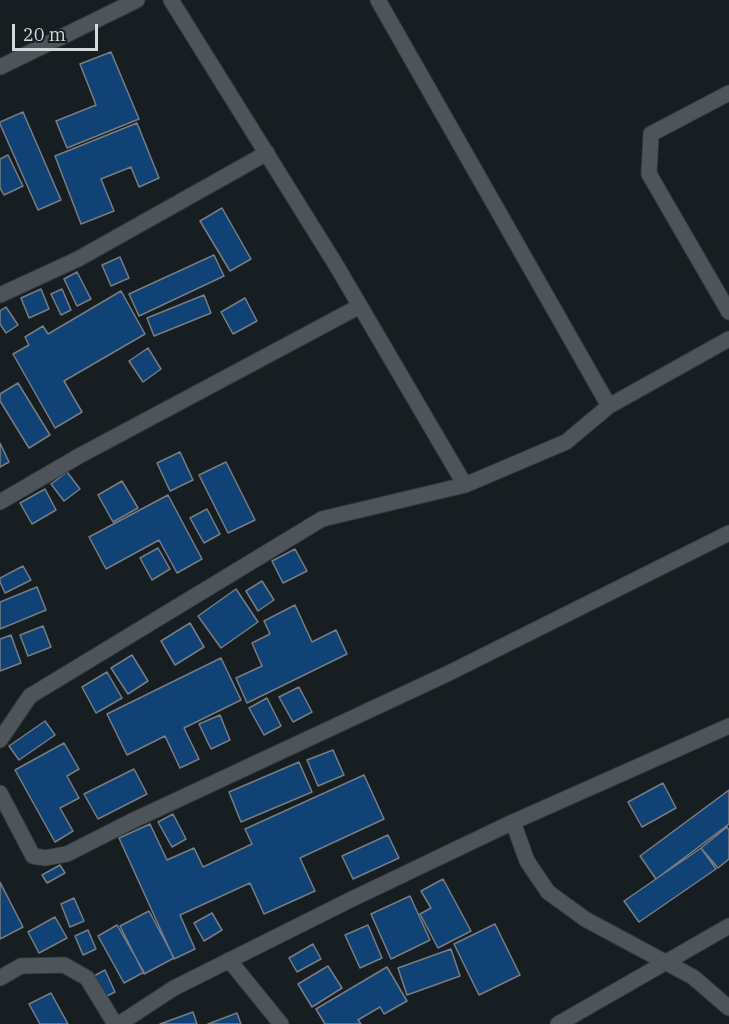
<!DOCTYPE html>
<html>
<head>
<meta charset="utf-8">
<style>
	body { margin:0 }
	#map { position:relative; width:729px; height:1024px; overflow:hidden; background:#171e21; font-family:"IBM Plex Serif",serif }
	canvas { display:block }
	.scale { position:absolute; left:12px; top:24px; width:86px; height:27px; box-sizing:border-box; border:3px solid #d4d8da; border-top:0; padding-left:8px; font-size:18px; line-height:21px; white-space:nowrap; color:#d4d8da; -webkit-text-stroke:4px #171e21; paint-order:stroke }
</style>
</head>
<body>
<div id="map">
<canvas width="729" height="1024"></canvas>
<div class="scale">20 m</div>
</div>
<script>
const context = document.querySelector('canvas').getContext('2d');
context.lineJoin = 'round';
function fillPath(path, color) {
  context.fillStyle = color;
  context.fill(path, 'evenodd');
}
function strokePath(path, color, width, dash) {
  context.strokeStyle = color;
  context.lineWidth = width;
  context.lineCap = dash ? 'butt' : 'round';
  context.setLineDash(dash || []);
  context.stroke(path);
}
const building = new Path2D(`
	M 111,52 L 139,119 L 67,148 L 56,121 L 96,105 L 80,64 Z
	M 23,112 L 61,200 L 38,210 L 0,124 L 0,122 Z
	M 137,123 L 159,178 L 139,187 L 131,167 L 101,179 L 114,211 L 81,224 L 55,156 Z
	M 8,155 L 23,186 L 4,195 L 0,188 L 0,159 Z
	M 222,208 L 251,259 L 230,271 L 200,221 Z
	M 214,255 L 224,276 L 139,316 L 129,294 Z
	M 120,257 L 129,278 L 111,286 L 102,265 Z
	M 77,272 L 91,299 L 77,306 L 64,279 Z
	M 41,289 L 49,309 L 29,318 L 21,298 Z
	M 62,289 L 71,310 L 61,315 L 51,294 Z
	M 121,291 L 145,334 L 64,381 L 82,412 L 55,428 L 13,354 L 29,345 L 25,337 L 43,326 L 48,334 Z
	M 204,295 L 211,313 L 154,336 L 147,318 Z
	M 245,298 L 257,321 L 233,334 L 221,312 Z
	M 6,307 L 18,325 L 6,333 L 0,324 L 0,311 Z
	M 148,348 L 161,369 L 143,382 L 129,361 Z
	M 18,383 L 50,435 L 29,448 L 0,401 L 0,394 Z
	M 0,443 L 9,462 L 0,467 Z
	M 180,452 L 193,480 L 170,491 L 157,463 Z
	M 226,462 L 255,520 L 228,533 L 199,475 Z
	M 67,472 L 80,489 L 64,501 L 51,484 Z
	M 122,481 L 138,508 L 113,522 L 98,495 Z
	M 45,489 L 56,510 L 32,524 L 20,503 Z
	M 168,495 L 202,559 L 177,573 L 159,540 L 106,569 L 89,537 Z
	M 207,509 L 220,534 L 204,543 L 190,518 Z
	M 158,548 L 170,569 L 152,580 L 140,558 Z
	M 295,549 L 307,571 L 283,583 L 272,561 Z
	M 23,566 L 31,580 L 5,593 L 0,582 L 0,578 Z
	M 262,581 L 274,600 L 258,611 L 246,591 Z
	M 37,587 L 46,610 L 0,629 L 0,602 Z
	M 236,589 L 258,622 L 221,648 L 198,616 Z
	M 295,605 L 312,642 L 336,630 L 347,654 L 247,703 L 236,678 L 262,666 L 252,643 L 270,634 L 264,621 Z
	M 190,623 L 204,647 L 175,665 L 161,641 Z
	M 43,626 L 51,647 L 28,656 L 20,635 Z
	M 11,635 L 21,663 L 0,671 L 0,639 Z
	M 132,655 L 148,681 L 128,694 L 111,668 Z
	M 221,658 L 241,700 L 184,728 L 199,759 L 180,768 L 165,736 L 127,755 L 107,714 Z
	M 107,672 L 122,698 L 96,713 L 82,687 Z
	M 299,687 L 312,712 L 293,722 L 279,697 Z
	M 267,698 L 281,726 L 264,735 L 249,708 Z
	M 220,715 L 230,740 L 211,749 L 199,724 Z
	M 45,721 L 55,735 L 19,760 L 9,746 Z
	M 64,743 L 79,769 L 67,776 L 79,798 L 60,808 L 73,831 L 55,842 L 15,770 Z
	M 333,750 L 344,775 L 318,786 L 307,760 Z
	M 299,762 L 312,792 L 241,822 L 229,792 Z
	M 134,769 L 147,794 L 98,819 L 84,794 Z
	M 364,775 L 384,819 L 300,858 L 315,891 L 264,914 L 250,883 L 180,915 L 195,949 L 174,959 L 119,838 L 150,824 L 167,860 L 194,848 L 203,867 L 252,844 L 245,829 Z
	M 663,783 L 676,808 L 642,827 L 628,802 Z
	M 729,790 L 729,824 L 656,879 L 640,856 Z
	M 173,814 L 186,839 L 172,847 L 158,822 Z
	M 727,827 L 729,830 L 729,859 L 718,868 L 701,848 Z
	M 388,835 L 399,858 L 353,879 L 342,856 Z
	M 701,848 L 716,869 L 639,922 L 624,901 Z
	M 60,865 L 65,873 L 47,883 L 42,875 Z
	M 443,879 L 471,931 L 438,948 L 420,914 L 431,908 L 421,891 Z
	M 0,882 L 23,927 L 0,939 Z
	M 410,896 L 430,940 L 391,959 L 371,914 Z
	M 74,898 L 84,921 L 70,927 L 61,904 Z
	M 149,911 L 174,958 L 144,974 L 120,926 Z
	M 212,913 L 222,930 L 204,941 L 194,923 Z
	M 55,917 L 67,938 L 39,953 L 28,932 Z
	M 495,924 L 520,975 L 479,995 L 454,944 Z
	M 117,925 L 144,972 L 124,983 L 98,936 Z
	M 368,925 L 382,958 L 360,968 L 345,935 Z
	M 88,930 L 96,949 L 83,955 L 75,936 Z
	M 313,944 L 321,959 L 297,972 L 289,958 Z
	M 451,949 L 460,976 L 407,995 L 398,968 Z
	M 328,966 L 342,988 L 312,1007 L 298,984 Z
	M 387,967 L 407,1001 L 384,1014 L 380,1007 L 358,1020 L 361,1024 L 325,1024 L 316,1009 Z
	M 105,970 L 115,992 L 105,997 L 94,976 Z
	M 51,993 L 68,1024 L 40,1024 L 29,1004 Z
	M 193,1012 L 197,1024 L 160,1024 Z
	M 237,1013 L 241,1024 L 208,1024 Z`);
const street = new Path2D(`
	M 171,0 L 336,265 L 465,485
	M 378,0 L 609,406
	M 0,67 L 137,0
	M 729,93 L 651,134 L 649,174 L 729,312
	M 0,295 L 78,259 L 267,153
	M 0,502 L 79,456 L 360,306
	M 0,740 L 30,696 L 322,519 L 465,485 L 566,442 L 609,406 L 729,339
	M 0,793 L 33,856 L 45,858 L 67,854 L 132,821 L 449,673 L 729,533
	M 513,822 L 527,861 L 548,892 L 585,919 L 693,977 L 729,1008
	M 229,960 L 281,1024
	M 0,978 L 21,966 L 64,965 L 87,978 L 115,1024
	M 119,1024 L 174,988 L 350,900 L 513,822 L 729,726
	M 558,1024 L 729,926`);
fillPath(building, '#114275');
strokePath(building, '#787d83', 1.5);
strokePath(street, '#363a3d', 17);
strokePath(street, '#4e555a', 15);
</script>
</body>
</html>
